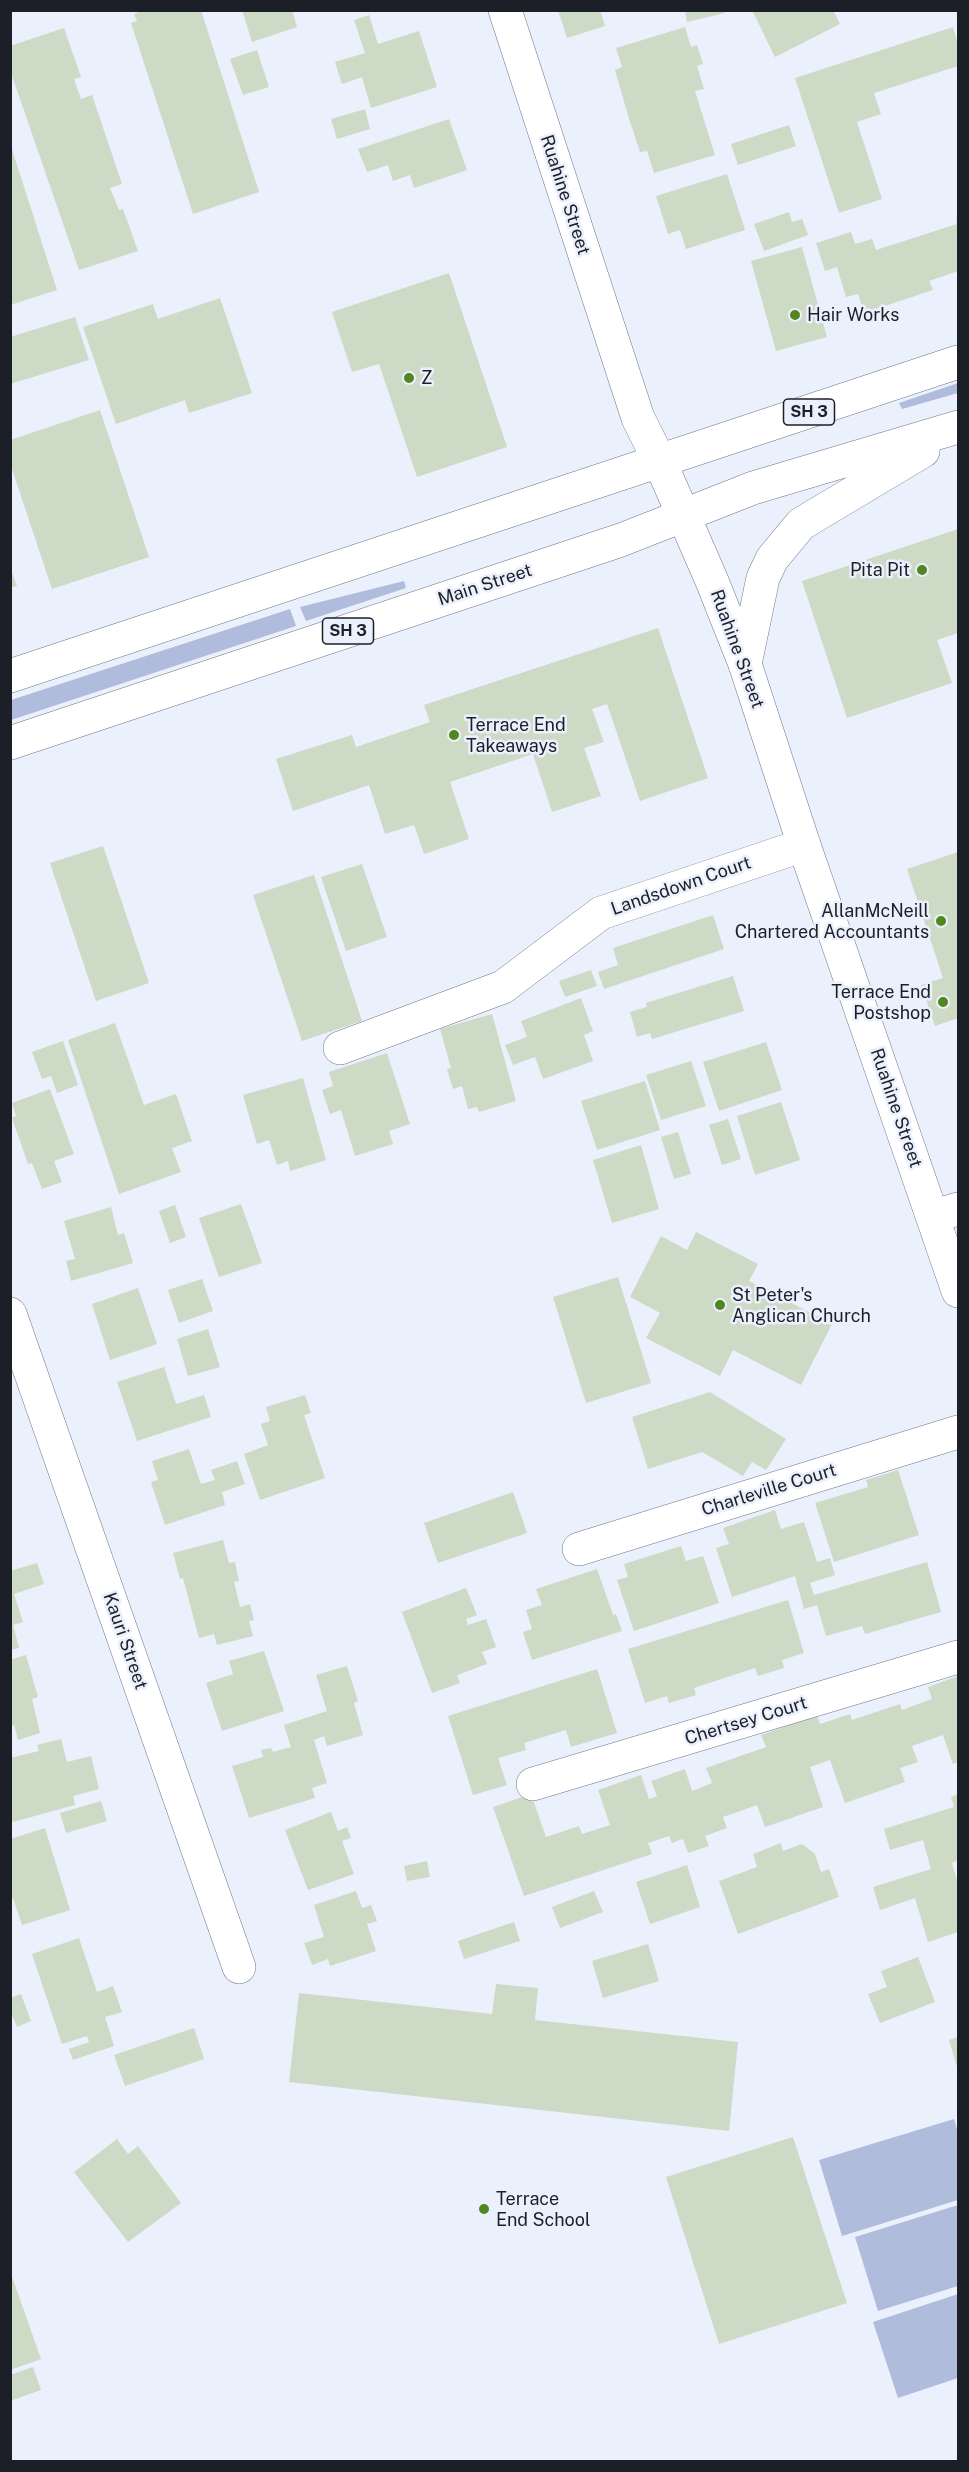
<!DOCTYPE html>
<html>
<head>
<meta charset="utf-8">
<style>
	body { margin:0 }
	#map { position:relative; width:969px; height:2472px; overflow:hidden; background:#ebf0fd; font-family:"Public Sans",sans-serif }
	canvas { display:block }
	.frame { position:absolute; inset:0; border:12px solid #1c1f27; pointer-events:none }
</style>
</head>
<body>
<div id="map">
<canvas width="969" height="2472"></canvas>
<div class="frame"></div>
</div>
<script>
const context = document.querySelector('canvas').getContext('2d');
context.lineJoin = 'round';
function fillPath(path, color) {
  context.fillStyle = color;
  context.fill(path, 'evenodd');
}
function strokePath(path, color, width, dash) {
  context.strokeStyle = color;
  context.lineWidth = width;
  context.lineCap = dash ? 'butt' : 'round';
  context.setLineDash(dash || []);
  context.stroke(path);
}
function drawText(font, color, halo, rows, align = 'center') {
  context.font = font + ' "Public Sans",sans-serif';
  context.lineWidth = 5;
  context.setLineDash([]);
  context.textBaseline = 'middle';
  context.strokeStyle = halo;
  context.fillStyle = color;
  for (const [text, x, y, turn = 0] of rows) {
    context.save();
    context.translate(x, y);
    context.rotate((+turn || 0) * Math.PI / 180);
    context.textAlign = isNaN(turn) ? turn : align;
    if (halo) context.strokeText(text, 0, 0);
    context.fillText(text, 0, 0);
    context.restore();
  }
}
const green = new Path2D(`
	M 958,383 L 958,393 L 902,409 L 899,403 Z
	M 404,581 L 406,588 L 306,621 L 300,607 Z
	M 290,609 L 296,626 L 11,720 L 11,700 Z
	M 954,2119 L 958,2133 L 958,2200 L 842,2236 L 819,2160 Z
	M 958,2205 L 958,2286 L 878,2311 L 855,2237 Z
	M 958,2294 L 958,2378 L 898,2398 L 873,2322 Z`);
const building = new Path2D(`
	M 144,10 L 201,10 L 259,192 L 193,214 L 131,23 L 137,21 L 134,14 Z
	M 242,10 L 292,10 L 297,27 L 252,42 Z
	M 558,10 L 600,10 L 605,26 L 567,38 Z
	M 685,10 L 724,10 L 725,13 L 687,22 Z
	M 752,10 L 833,10 L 840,24 L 775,57 Z
	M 369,15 L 378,44 L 419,31 L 437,87 L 371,108 L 362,77 L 342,84 L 335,62 L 365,53 L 354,20 Z
	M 685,27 L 691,47 L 697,45 L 703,64 L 697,66 L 704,89 L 695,91 L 715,155 L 654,173 L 647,151 L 640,152 L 627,112 L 615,70 L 622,67 L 616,48 Z
	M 953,27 L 958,45 L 958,66 L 874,93 L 881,114 L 857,122 L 882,199 L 839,213 L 795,78 Z
	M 64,28 L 81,77 L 74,79 L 81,99 L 92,95 L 122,184 L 110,188 L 119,210 L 123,209 L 138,251 L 79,270 L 10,70 L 10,46 Z
	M 257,50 L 269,87 L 243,95 L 230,59 Z
	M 365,109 L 370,129 L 337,139 L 331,119 Z
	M 449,119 L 467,170 L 414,188 L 410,175 L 393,181 L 388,165 L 367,172 L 358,149 Z
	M 789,125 L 796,146 L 738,165 L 731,144 Z
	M 10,143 L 57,290 L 10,305 Z
	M 727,174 L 745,230 L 686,249 L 680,230 L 668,234 L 656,196 Z
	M 789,212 L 792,222 L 802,219 L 808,235 L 764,251 L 754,224 Z
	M 956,217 L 958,217 L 958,271 L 929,281 L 933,290 L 864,313 L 858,294 L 846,297 L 837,267 L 825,271 L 816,243 L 851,232 L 855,244 L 872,239 L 876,250 L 957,224 Z
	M 802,247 L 827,337 L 776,351 L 751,261 Z
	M 449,273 L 507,447 L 417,477 L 379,364 L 352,372 L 332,312 Z
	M 220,298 L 252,393 L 189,413 L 185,400 L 116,424 L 83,327 L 153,304 L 158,319 Z
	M 75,317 L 89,360 L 10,384 L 10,337 Z
	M 100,410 L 149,557 L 52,589 L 10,463 L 10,440 Z
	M 958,529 L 958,633 L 937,640 L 952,683 L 847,718 L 802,581 Z
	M 10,567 L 17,586 L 10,588 Z
	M 658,628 L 708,778 L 640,801 L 607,704 L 592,709 L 604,742 L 584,748 L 601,796 L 552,812 L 533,754 L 450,782 L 469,839 L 424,854 L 414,825 L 385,834 L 369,785 L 293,811 L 276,759 L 352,735 L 356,747 L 430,722 L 424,705 Z
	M 103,846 L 149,983 L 96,1001 L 50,863 Z
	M 958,852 L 958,1018 L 935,1026 L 921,985 L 943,978 L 907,869 Z
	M 362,864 L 387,937 L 346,951 L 321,877 Z
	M 314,875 L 362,1021 L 302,1041 L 253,895 Z
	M 713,915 L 724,949 L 604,989 L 598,972 L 618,965 L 613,948 Z
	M 591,970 L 597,986 L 565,997 L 559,981 Z
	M 733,976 L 744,1011 L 652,1039 L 650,1033 L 637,1037 L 630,1012 L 647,1007 L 646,1003 Z
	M 581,998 L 593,1031 L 584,1035 L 593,1061 L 543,1079 L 535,1057 L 513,1065 L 505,1045 L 527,1037 L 521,1021 Z
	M 492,1014 L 516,1101 L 479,1112 L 477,1107 L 468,1109 L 462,1086 L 453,1089 L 447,1069 L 451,1068 L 440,1029 Z
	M 115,1023 L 144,1105 L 176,1094 L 192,1141 L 172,1148 L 181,1172 L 119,1194 L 68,1040 Z
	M 63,1041 L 78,1085 L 57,1093 L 51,1076 L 42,1079 L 32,1052 Z
	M 766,1042 L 782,1090 L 719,1111 L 703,1062 Z
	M 387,1053 L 410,1124 L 389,1131 L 393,1144 L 355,1156 L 341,1110 L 330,1114 L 322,1090 L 333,1086 L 329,1072 Z
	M 691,1061 L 706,1106 L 661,1120 L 646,1075 Z
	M 303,1078 L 326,1160 L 290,1171 L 288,1161 L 277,1165 L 269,1140 L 257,1144 L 243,1095 Z
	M 645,1081 L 660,1130 L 597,1150 L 581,1101 Z
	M 50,1089 L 74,1154 L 54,1161 L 62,1182 L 42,1189 L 32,1163 L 28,1164 L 12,1118 L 16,1116 L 12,1103 Z
	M 781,1102 L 800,1160 L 755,1175 L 737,1116 Z
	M 728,1119 L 741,1159 L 722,1165 L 709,1125 Z
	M 678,1132 L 691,1174 L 674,1179 L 661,1137 Z
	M 641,1145 L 659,1209 L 612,1223 L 593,1160 Z
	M 241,1204 L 262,1263 L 219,1277 L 199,1218 Z
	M 175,1205 L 186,1237 L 170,1243 L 159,1211 Z
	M 111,1207 L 118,1235 L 124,1233 L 133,1263 L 71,1281 L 66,1261 L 75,1259 L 64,1221 Z
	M 696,1232 L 758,1264 L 749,1281 L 832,1324 L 801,1385 L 733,1350 L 720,1376 L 646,1338 L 660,1313 L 630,1297 L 661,1236 L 687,1250 Z
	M 618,1277 L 651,1383 L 586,1403 L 553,1297 Z
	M 202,1279 L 213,1311 L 179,1323 L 168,1290 Z
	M 138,1288 L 157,1344 L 110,1360 L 92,1304 Z
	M 208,1329 L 220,1367 L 188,1376 L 177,1339 Z
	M 164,1367 L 176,1404 L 204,1395 L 211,1417 L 137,1441 L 117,1382 Z
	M 710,1392 L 786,1439 L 766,1470 L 752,1462 L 743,1476 L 702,1452 L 648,1469 L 632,1417 Z
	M 305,1395 L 311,1413 L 304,1415 L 325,1478 L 260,1500 L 244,1454 L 268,1445 L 261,1424 L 270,1421 L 266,1407 Z
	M 189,1449 L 201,1484 L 215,1480 L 211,1470 L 237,1461 L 245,1484 L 222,1492 L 225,1505 L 165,1525 L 151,1482 L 158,1480 L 152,1461 Z
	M 898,1470 L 919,1535 L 834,1562 L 815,1503 L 868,1487 L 866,1480 Z
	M 513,1492 L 527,1533 L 438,1563 L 424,1523 Z
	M 775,1510 L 781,1529 L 804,1522 L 817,1562 L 830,1558 L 835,1575 L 810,1583 L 814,1595 L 927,1562 L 941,1612 L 865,1634 L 862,1626 L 826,1636 L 817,1605 L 804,1609 L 795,1576 L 732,1597 L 716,1548 L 729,1544 L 723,1528 Z
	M 223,1540 L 229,1563 L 235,1562 L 239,1581 L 234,1582 L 240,1607 L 250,1604 L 254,1620 L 249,1621 L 253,1636 L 217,1645 L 214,1634 L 199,1638 L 183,1578 L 180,1579 L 173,1553 Z
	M 681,1546 L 686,1561 L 703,1556 L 719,1603 L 634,1631 L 617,1580 L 628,1577 L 624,1564 Z
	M 37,1563 L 44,1584 L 14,1594 L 23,1622 L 13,1625 L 19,1648 L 10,1650 L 10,1571 Z
	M 597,1569 L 613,1615 L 616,1614 L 622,1631 L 532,1660 L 523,1632 L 532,1629 L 526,1610 L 542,1605 L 536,1589 Z
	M 466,1588 L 477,1615 L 466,1619 L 468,1625 L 486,1619 L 496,1647 L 482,1652 L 487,1664 L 457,1675 L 460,1683 L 432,1693 L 402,1612 Z
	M 788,1600 L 804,1653 L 782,1660 L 784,1668 L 758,1676 L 755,1668 L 694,1688 L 696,1695 L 669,1703 L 667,1696 L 645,1703 L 628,1649 Z
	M 264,1651 L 284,1711 L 222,1731 L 206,1683 L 233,1674 L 229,1661 Z
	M 26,1655 L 38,1697 L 32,1699 L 40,1733 L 18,1740 L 14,1725 L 10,1726 L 10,1660 Z
	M 347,1666 L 358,1701 L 354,1703 L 363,1735 L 327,1746 L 324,1736 L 314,1740 L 327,1783 L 312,1788 L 315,1798 L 249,1818 L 232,1766 L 263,1757 L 261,1750 L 271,1748 L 273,1752 L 291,1747 L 284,1725 L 327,1711 L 316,1675 Z
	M 597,1669 L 617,1733 L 571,1747 L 566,1730 L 524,1743 L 526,1750 L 498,1758 L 507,1785 L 473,1795 L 448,1716 Z
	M 958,1676 L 958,1762 L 953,1764 L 943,1735 L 912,1746 L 918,1762 L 900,1768 L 905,1782 L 845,1803 L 830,1760 L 810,1767 L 823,1807 L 765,1827 L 757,1805 L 723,1817 L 727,1828 L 705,1836 L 709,1846 L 688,1853 L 683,1839 L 672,1843 L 669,1836 L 648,1843 L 652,1854 L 524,1896 L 493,1807 L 531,1794 L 546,1837 L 579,1826 L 582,1834 L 610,1825 L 598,1790 L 641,1775 L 649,1799 L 657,1796 L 651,1781 L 685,1769 L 692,1791 L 712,1783 L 706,1768 L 766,1747 L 761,1735 L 817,1715 L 820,1724 L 850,1714 L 852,1720 L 900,1704 L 902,1710 L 932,1699 L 928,1687 Z
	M 61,1739 L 67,1762 L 91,1756 L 99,1789 L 73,1796 L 75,1805 L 13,1822 L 10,1814 L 10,1758 L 39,1751 L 37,1745 Z
	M 958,1794 L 958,1860 L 952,1863 L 958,1884 L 958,1932 L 928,1942 L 915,1898 L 880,1910 L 873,1887 L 931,1869 L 923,1840 L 890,1850 L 884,1829 L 954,1807 L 951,1797 Z
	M 101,1801 L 107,1821 L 66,1833 L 60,1813 Z
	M 331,1812 L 338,1831 L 347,1827 L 351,1838 L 342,1841 L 354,1874 L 308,1890 L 285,1830 Z
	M 45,1828 L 70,1910 L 22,1925 L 13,1898 L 10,1898 L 10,1839 Z
	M 781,1843 L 783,1851 L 802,1844 L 815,1854 L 821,1872 L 829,1869 L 839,1897 L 738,1934 L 719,1881 L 757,1867 L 753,1854 Z
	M 427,1861 L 430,1877 L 407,1881 L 404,1866 Z
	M 687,1865 L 700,1907 L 650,1924 L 636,1882 Z
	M 356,1891 L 362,1908 L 371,1905 L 377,1921 L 367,1924 L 376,1951 L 330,1966 L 328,1959 L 312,1965 L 304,1943 L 324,1937 L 314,1905 Z
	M 594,1891 L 603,1912 L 560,1928 L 552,1907 Z
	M 514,1922 L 520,1941 L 464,1959 L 458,1941 Z
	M 79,1938 L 97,1992 L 113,1986 L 122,2012 L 105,2017 L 114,2046 L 73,2060 L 69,2049 L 89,2042 L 87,2036 L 62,2044 L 32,1954 Z
	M 648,1944 L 659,1981 L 603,1998 L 592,1961 Z
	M 918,1957 L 935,2002 L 880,2023 L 868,1994 L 887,1987 L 881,1971 Z
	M 496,1984 L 538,1988 L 535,2020 L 738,2042 L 729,2131 L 289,2082 L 299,1993 L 492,2014 Z
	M 21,1994 L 31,2021 L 17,2027 L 10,2010 L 10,1998 Z
	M 194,2028 L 204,2059 L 125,2086 L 114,2055 Z
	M 958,2037 L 958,2070 L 949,2040 Z
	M 793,2137 L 847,2303 L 719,2344 L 666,2177 Z
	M 117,2139 L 128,2154 L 138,2146 L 181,2203 L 128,2242 L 74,2172 Z
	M 10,2271 L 41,2359 L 10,2370 Z
	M 33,2367 L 41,2390 L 10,2401 L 10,2375 Z`);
const minor = new Path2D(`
	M 340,1048 L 503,987 L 601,913 L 804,845
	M 934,1216 L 958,1209
	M 10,1314 L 239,1967
	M 579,1549 L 958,1432
	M 533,1784 L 958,1657`);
const tertiary = new Path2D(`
	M 505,10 L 638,418 L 660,462`);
const secondary = new Path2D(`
	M 660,462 L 712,581 L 745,664 L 804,845 L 958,1291`);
const trunk = new Path2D(`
	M 745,664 L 763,578 L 772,559 L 801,524 L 923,451
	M 10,676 L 958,362
	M 10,743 L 621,540 L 753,488 L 958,427`);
const markers = [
	[795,315,6,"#52871f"],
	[409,378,6,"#52871f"],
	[922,570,6,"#52871f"],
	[454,735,6,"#52871f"],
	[941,921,6,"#52871f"],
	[943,1002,6,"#52871f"],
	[720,1305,6,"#52871f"],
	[484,2209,6,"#52871f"]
];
const shields = [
	[809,412,51],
	[348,631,51]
];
const shieldNames = [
	["SH 3",809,412],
	["SH 3",348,631]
];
const streetNames = [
	["Ruahine Street",565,195,72],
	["Main Street",485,585,-18],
	["Ruahine Street",737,649,70],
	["Landsdown Court",681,886,-19],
	["Ruahine Street",896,1108,71],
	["Charleville Court",769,1490,-17],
	["Kauri Street",125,1641,71],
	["Chertsey Court",746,1721,-17]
];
const poiNames = [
	["Hair Works",807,315],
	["Z",421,378],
	["Pita Pit",910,570,"right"],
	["Terrace End",466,725],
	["Takeaways",466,746],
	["AllanMcNeill",929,911,"right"],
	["Chartered Accountants",929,932,"right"],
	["Terrace End",931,992,"right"],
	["Postshop",931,1013,"right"],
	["St Peter's",732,1295],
	["Anglican Church",732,1316],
	["Terrace",496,2199],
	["End School",496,2220]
];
fillPath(green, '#b0bcdc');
fillPath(building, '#cddac5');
strokePath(minor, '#70778b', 34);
strokePath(tertiary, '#70778b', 34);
strokePath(secondary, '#70778b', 34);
strokePath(trunk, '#70778b', 34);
strokePath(minor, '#fff', 33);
strokePath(tertiary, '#fff', 33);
strokePath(secondary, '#fff', 33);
strokePath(trunk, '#fff', 33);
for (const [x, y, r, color] of markers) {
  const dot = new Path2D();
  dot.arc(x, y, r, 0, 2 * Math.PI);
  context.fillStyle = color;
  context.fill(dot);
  strokePath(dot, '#ebf0fd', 2);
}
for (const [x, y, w] of shields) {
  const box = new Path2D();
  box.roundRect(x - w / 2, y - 13, w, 26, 4.5);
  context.fillStyle = '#ebf0fd';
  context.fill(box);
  strokePath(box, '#1c1f27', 1.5);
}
drawText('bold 16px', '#1c1f27', null, shieldNames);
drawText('18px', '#1c1f27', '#ebf0fd', streetNames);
drawText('18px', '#1c1f27', '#ebf0fd', poiNames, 'left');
</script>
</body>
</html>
